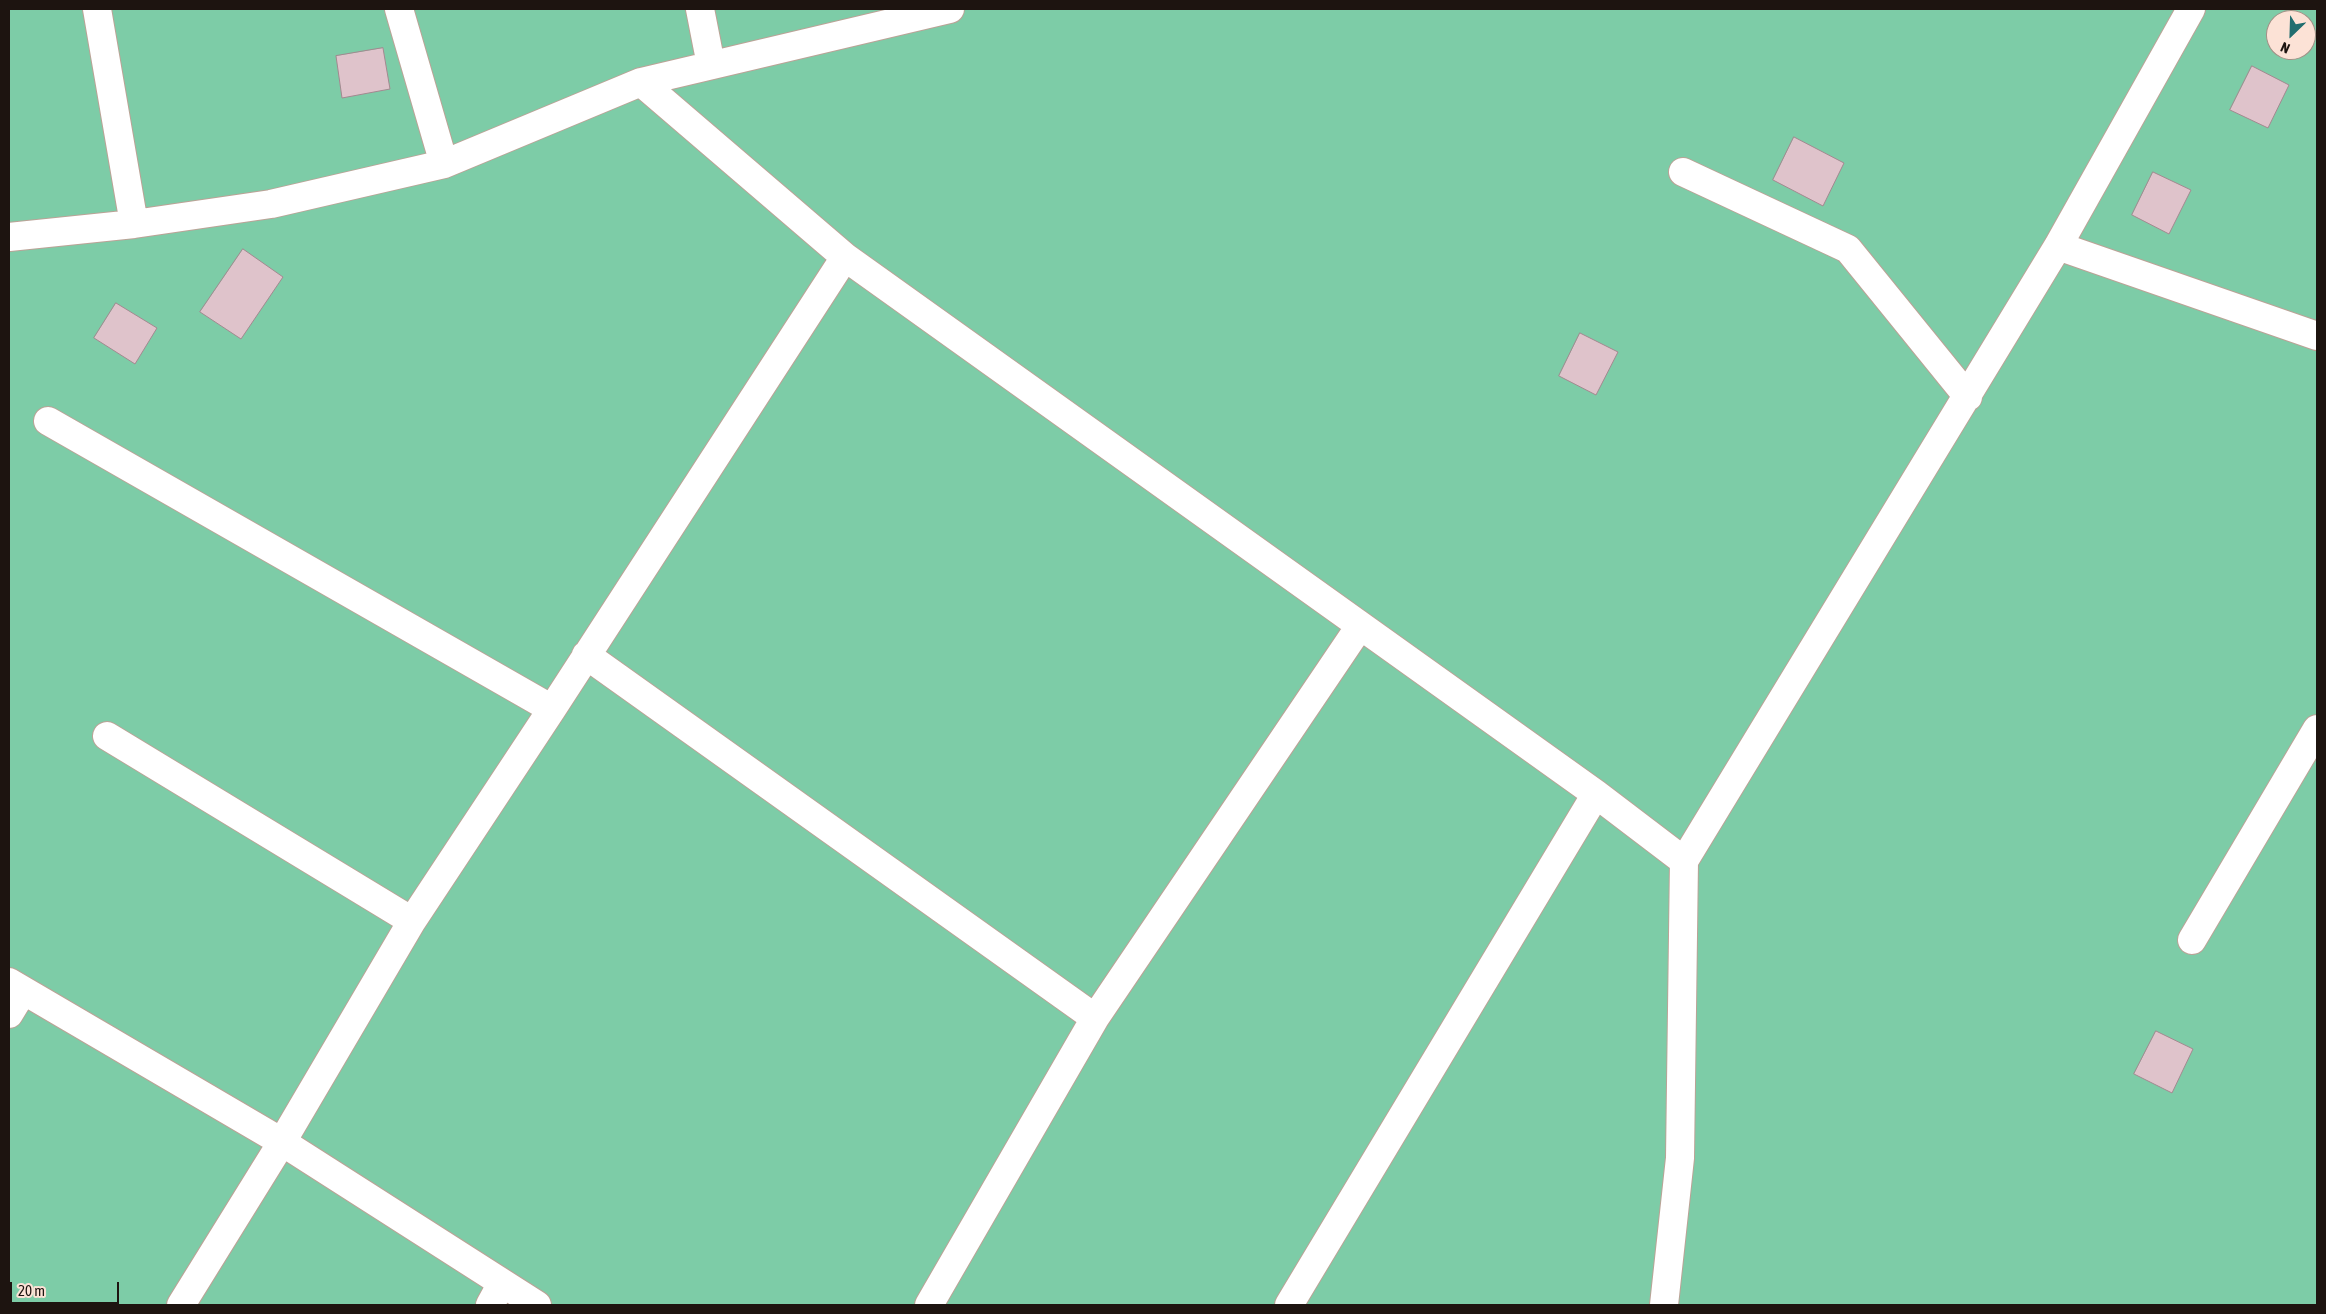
<!DOCTYPE html>
<html>
<head>
<meta charset="utf-8">
<style>
	body { margin:0 }
	#map { position:relative; width:2326px; height:1314px; overflow:hidden; background:#fce2d6; font-family:"Asap Condensed",sans-serif }
	canvas { display:block }
	.frame { position:absolute; inset:0; border:10px solid #1d1410; pointer-events:none }
	.north { position:absolute; left:2266px; top:10px; width:50px; height:50px; box-sizing:border-box; background:#fce2d6; border:1px solid #a39087; border-radius:50%; rotate:204deg; font-size:14px; font-weight:700; line-height:20px; text-align:center; color:#1d1410 }
	.north::after { content:''; display:block; margin:auto; width:18px; height:22px; background:#216d6f; clip-path:polygon(50% 0,100% 100%,50% 72%,0 100%) }
	.scale { position:absolute; left:10px; top:1282px; width:109px; height:22px; box-sizing:border-box; border:2px solid #1d1410; border-top:0; padding-left:6px; font-size:15px; line-height:18px; white-space:nowrap; color:#1d1410; -webkit-text-stroke:4px #fce2d6; paint-order:stroke }
</style>
</head>
<body>
<div id="map">
<canvas width="2326" height="1314"></canvas>
<div class="frame"></div>
<div class="north">N</div>
<div class="scale">20 m</div>
</div>
<script>
const context = document.querySelector('canvas').getContext('2d');
context.lineJoin = 'round';
function fillPath(path, color) {
  context.fillStyle = color;
  context.fill(path, 'evenodd');
}
function strokePath(path, color, width, dash) {
  context.strokeStyle = color;
  context.lineWidth = width;
  context.lineCap = dash ? 'butt' : 'round';
  context.setLineDash(dash || []);
  context.stroke(path);
}
const green = new Path2D(`
	M 9,9 L 2317,9 L 2317,1305 L 9,1305 ZM 2276,20 L 2306,20 L 2306,50 L 2276,50 Z`);
const building = new Path2D(`
	M 383,48 L 390,89 L 342,98 L 336,56 Z
	M 2252,66 L 2289,85 L 2268,128 L 2230,110 Z
	M 1794,137 L 1844,163 L 1823,206 L 1773,180 Z
	M 2153,172 L 2191,190 L 2169,234 L 2132,215 Z
	M 243,249 L 283,277 L 241,339 L 200,312 Z
	M 116,303 L 157,328 L 135,364 L 94,338 Z
	M 1580,333 L 1618,352 L 1596,395 L 1559,376 Z
	M 2156,1031 L 2193,1049 L 2172,1093 L 2134,1074 Z`);
const street = new Path2D(`
	M 97,9 L 134,224
	M 399,9 L 444,164
	M 700,9 L 711,65
	M 641,82 L 845,257 L 1596,794 L 1684,861 L 1680,1158 L 1664,1305
	M 1683,172 L 1848,249 L 1968,397
	M 9,237 L 134,224 L 271,204 L 444,164 L 641,82 L 950,9
	M 2058,246 L 2317,336
	M 48,421 L 552,709
	M 586,655 L 1095,1018
	M 107,736 L 412,921
	M 1684,861 L 2058,246 L 2191,9
	M 2192,940 L 2317,729
	M 9,982 L 282,1142 L 537,1305
	M 9,1014 L 23,991
	M 181,1305 L 282,1142 L 412,921 L 552,709 L 845,257
	M 490,1305 L 502,1283
	M 929,1305 L 1095,1018 L 1360,626
	M 1289,1305 L 1596,794`);
fillPath(green, '#7dcca7');
fillPath(building, '#dfc3cb');
strokePath(building, '#a38990', 1);
strokePath(street, '#bba397', 30);
strokePath(street, '#fff', 28);
</script>
</body>
</html>
